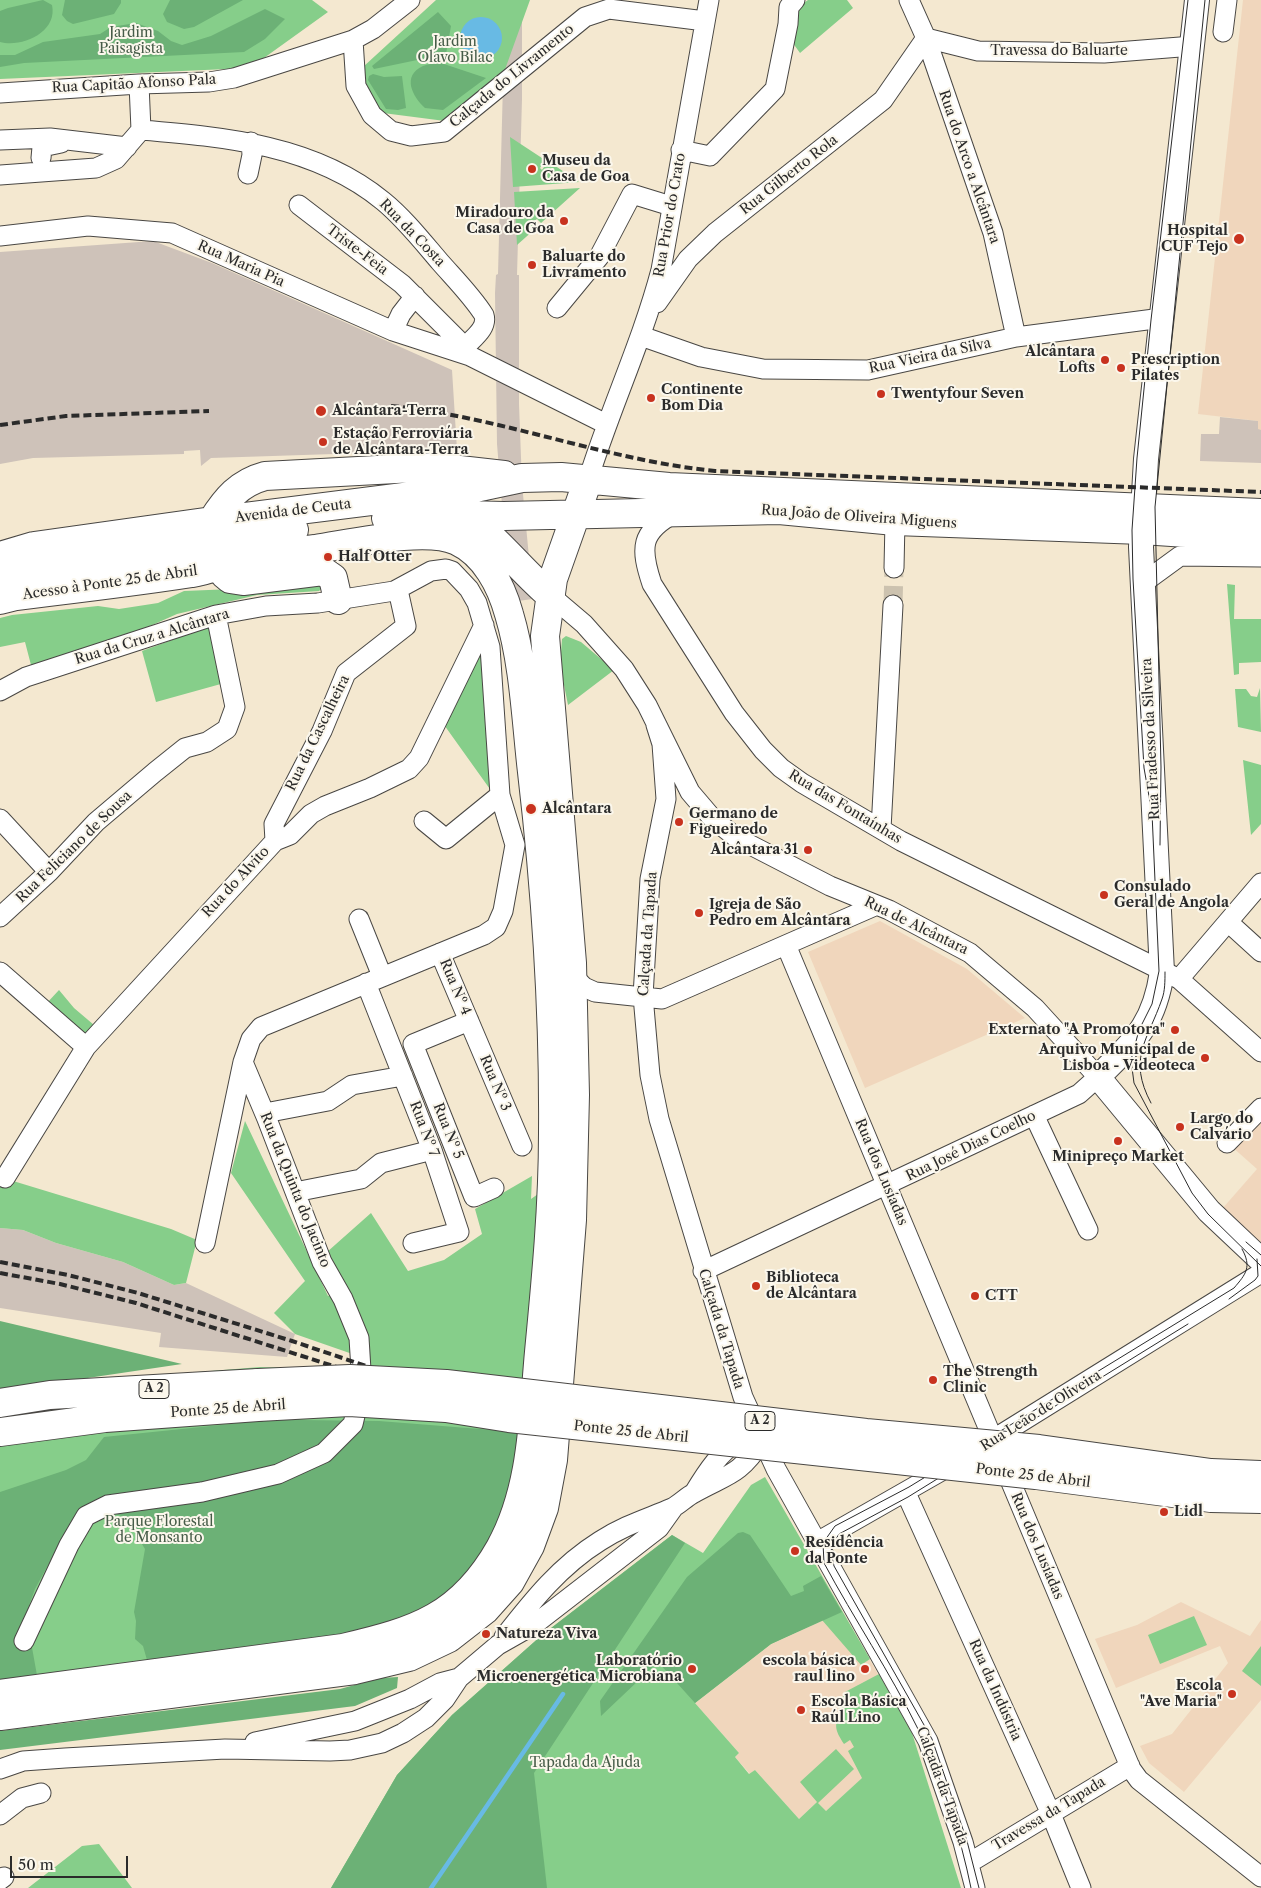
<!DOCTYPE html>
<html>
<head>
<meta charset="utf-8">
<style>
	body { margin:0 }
	#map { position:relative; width:1261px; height:1888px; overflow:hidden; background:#f4e8d0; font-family:"Libre Caslon Text",serif }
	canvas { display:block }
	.scale { position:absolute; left:10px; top:1856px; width:118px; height:22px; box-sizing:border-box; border:2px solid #2b2b2b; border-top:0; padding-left:6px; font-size:15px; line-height:18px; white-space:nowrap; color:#2b2b2b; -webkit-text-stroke:4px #fbf7ec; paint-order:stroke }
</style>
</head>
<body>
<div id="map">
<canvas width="1261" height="1888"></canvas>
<div class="scale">50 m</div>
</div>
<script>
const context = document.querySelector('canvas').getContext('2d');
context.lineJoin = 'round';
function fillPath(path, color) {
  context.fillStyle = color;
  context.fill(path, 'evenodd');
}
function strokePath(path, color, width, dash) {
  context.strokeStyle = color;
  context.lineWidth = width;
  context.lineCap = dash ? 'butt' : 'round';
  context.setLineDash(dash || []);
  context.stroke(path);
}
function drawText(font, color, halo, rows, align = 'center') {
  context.font = font + ' "Libre Caslon Text",serif';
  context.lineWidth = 4;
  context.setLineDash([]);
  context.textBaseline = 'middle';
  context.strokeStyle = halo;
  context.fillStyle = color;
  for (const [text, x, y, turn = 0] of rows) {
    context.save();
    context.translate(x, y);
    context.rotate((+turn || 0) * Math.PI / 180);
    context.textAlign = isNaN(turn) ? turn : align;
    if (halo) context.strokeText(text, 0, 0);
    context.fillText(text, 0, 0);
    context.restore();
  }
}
const built = new Path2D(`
	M 1243,0 L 1261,0 L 1261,430 L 1258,430 L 1258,421 L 1198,414 Z
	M 880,921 L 967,969 L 1025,1018 L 865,1088 L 808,952 Z
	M 1261,1115 L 1261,1243 L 1222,1209 L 1257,1169 L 1231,1146 Z
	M 1181,1602 L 1250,1636 L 1261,1620 L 1261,1700 L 1184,1792 L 1149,1763 L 1140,1746 L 1172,1734 L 1228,1663 L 1220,1646 L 1116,1688 L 1095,1639 L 1137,1625 Z
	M 842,1612 L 912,1733 L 826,1811 L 817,1802 L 799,1819 L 755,1770 L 750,1774 L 735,1757 L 739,1753 L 695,1703 L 771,1644 Z`);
const industrial = new Path2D(`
	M 522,0 L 522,99 L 517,275 L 519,275 L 519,404 L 522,484 L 533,599 L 510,602 L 497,444 L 495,293 L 496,275 L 498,274 L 504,45 Z
	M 153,241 L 212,263 L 452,370 L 457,450 L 211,458 L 201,466 L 200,450 L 184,451 L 184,454 L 33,458 L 0,464 L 0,252 Z
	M 1220,417 L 1258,421 L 1258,429 L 1261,430 L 1261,463 L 1200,461 L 1201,434 L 1219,434 Z
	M 0,1228 L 23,1230 L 56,1243 L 123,1262 L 174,1285 L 186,1283 L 295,1334 L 287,1357 L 159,1347 L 161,1333 L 0,1308 Z`);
const green = new Path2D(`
	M 0,0 L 312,0 L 328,12 L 250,68 L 0,79 Z
	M 436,0 L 530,0 L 503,75 L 445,121 L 383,113 L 359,83 L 363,67 Z
	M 808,0 L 847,0 L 853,8 L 800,53 L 790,39 L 799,6 Z
	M 510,137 L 545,160 L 540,168 L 542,170 L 548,161 L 579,182 L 513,187 Z
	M 580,188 L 541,223 L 537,219 L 531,223 L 535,229 L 517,245 L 514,192 Z
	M 319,582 L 322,588 L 319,591 L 257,595 L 177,614 L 112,643 L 31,665 L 25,642 L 0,647 L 0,618 L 12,615 L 98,606 L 119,609 L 158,603 L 184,591 L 257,588 Z
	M 1227,584 L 1235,585 L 1234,619 L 1261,619 L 1261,662 L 1239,663 L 1239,674 L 1234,675 Z
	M 210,626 L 228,682 L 156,702 L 142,651 Z
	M 566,636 L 581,642 L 614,670 L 568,705 L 560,665 L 562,639 Z
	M 482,637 L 492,792 L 442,722 Z
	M 1260,688 L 1261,732 L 1238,727 L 1235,689 L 1246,689 L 1251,696 L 1257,697 Z
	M 1243,760 L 1261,765 L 1261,824 L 1251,835 Z
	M 59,990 L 74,1008 L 94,1025 L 86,1035 L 46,1004 Z
	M 245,1121 L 328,1296 L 336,1293 L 318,1260 L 371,1213 L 408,1271 L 444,1260 L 482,1234 L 475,1209 L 532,1176 L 531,1199 L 562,1177 L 508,1561 L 0,1705 L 0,1378 L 88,1381 L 260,1367 L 363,1370 L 361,1357 L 295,1334 L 274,1313 L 305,1281 L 231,1173 Z
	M 0,1177 L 171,1229 L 197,1240 L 186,1283 L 174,1285 L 123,1262 L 56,1243 L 23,1230 L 0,1228 Z
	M 765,1477 L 870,1659 L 861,1665 L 822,1620 L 771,1644 L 695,1703 L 739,1753 L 735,1757 L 749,1774 L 755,1770 L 799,1819 L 817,1802 L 800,1782 L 836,1749 L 854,1769 L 818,1803 L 826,1811 L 862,1778 L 848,1751 L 854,1747 L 850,1740 L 844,1744 C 837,1733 832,1725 841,1714 L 838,1706 L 845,1692 L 879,1674 L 912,1733 L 961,1888 L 331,1888 L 397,1775 L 452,1715 L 542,1635 L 672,1535 L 703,1553 L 751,1485 Z
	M 1194,1616 L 1207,1645 L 1160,1664 L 1148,1635 Z
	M 1261,1646 L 1261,1686 L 1242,1671 Z
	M 99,1844 L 132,1888 L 28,1888 L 82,1846 Z`);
const forest = new Path2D(`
	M 43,0 L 52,5 C 58,32 22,48 0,42 L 0,11 L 8,8 Z
	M 65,0 L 121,0 L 121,3 L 114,14 L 73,24 L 67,21 L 62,15 Z
	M 170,0 L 243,0 L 194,27 L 184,29 L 167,22 L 163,14 Z
	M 265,9 L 285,19 L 265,39 L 244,52 L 24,63 L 0,67 L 0,55 L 15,55 L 43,42 L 100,34 L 111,27 L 136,23 L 158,31 L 171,41 L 182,45 L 211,36 Z
	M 438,12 L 451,26 L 446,54 L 374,69 L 372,66 Z
	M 438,62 L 486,78 L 443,110 L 425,108 C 413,97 401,76 423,66 C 428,64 433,64 438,62 Z
	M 373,74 L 384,77 L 402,76 L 406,108 L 398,110 L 386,109 L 368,80 L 369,76 Z
	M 0,1321 L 182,1364 L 0,1391 Z
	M 298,1417 L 300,1420 L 379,1421 L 531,1433 L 502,1544 L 427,1623 L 151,1674 L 143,1646 L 135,1639 L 136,1621 L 134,1612 L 145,1549 L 126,1518 L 96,1506 L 61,1541 L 35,1589 L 26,1614 L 38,1681 L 0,1687 L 0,1492 L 66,1470 L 86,1460 L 104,1437 Z
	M 743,1532 L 750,1535 L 791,1596 L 804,1591 L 803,1586 L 821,1576 L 842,1612 L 771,1644 L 695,1703 L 658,1662 L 601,1716 L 600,1701 L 687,1577 L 738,1533 Z
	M 672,1535 L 685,1543 L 534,1773 L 547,1888 L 331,1888 L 397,1775 L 452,1715 L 542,1635 Z
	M 398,1677 L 397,1688 L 355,1706 L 0,1750 L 0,1731 L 340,1689 L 380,1678 Z`);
const water = new Path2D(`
	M460 38a21 21 0 1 1 42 0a21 21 0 1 1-42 0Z`);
const stream = new Path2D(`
	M 431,1888 L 563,1694`);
const minorTunnel = new Path2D(`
	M 893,605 L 894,568`);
const minor = new Path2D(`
	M 909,0 L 926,38 L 993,233 L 1016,337
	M 1223,32 L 1227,0
	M 926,38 L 978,51 L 1104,53 L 1193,46
	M 353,40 L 356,86 L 372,115 L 391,131 L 411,136 L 444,132 L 585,17 L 609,9 L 705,21
	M 0,93 L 139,84 L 209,82 L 234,78 L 353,40 L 373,29 L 410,0
	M 141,130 C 225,137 315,145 383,201 C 404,218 422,241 440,262 C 455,279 472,296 484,315 C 488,328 473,338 465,347
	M 0,140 L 50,138 L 127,147
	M 681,150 L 710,156 L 775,89 L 788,24 L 789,7 L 795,0
	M 41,158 L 42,147 L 61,143
	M 248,174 L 252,155 L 251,142
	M 0,175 L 96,168 L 116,159 L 141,130 L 139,84
	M 299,205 L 402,284 L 465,347 L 470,356
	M 0,236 L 88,226 L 172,233 L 393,331 L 470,356 L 606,424
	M 657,303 L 688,259 L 715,233 L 883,100 L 926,38
	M 557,308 L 599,257 L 632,194 L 671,206
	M 393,331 L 401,314 L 415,296
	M 641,336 L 701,357 L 763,369 L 868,370 L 1016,337 L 1162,318
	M 588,480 C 610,409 642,342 661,270 L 709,0
	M 675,513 C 640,532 640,548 652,584 L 734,713 L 763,750 L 781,768 L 802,783 L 901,841 L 1179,979 L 1261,1052
	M 894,568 L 895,521
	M 1143,583 L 1180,556 L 1261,557
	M 551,596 L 584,624 L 624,669 L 647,705 L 690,792 L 713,819 L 737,838 L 830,886 L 889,910 L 970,953 L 1035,1008 L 1098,1077 L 1079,1094 L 703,1271
	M 0,691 L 26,677 L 216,615 L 266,606 L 318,603 L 394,591 L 431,571 L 446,569 L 452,571 L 469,589 L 477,603 L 490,647 L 500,795 L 515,845 L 503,911 L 496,927 L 484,935 L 261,1027 L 251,1039 L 243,1062 L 205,1243
	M 656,725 L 662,744 L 666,799 L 650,879 L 643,996 L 650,1075 L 659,1119 L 743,1397 L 776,1469 L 928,1741 L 963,1842 L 975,1888
	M 0,819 L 49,872
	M 424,821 L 446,839 L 500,795
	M 881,829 L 893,605
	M 275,841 L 274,824 L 322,731 L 346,673 L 406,626 L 398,590
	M 0,917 L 49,872 L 96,822 L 155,772 L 185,748 L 207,742 L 227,729 L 235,707 L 216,615
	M 359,919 L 382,976
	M 1228,922 L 1261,952
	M 786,945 L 1131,1769 L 1139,1780 L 1261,1877
	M 440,953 L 522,1146
	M 574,969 L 578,981 L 584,987 L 595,992 L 662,999 L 877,905
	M 0,972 L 86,1047
	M 1179,979 L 1261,883
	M 366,983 L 432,1150 L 459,1232 L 413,1243
	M 469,1021 L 413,1044 L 474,1197 L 494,1188
	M 265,1113 L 328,1101 L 352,1085 L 403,1076
	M 1034,1115 L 1088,1230
	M 1227,1143 L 1261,1108
	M 5,1178 L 86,1047 L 275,841 L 290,835 L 311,814 L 325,806 L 370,788 L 409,769 L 419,758 L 484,625
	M 295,1192 L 361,1179 L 381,1163 L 432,1150
	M 984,1445 L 1261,1273
	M 694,1493 C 703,1478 724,1443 743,1442
	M 906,1493 L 1051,1814 L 1081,1888
	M 817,1542 L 952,1465
	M 504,1637 C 533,1600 560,1566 600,1541 C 625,1525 646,1519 672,1508 C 680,1504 686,1497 694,1493 C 728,1474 739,1476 762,1441
	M 24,1641 L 69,1545 L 86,1516 L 108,1505 L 202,1492 L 278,1474 L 324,1453 L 353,1424 L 362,1386 L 359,1338 L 343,1299 L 322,1262 L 267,1119 L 243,1062
	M 255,1742 L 355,1721 L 410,1699 L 440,1683 L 459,1678
	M 0,1769 L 23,1761 L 65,1758 L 225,1749 L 330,1751 L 350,1750 L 382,1743 L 403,1733 L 426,1718 L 445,1699 L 459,1678 L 498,1645 L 535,1624 L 659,1528 L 674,1507
	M 0,1815 L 22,1798 L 41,1793
	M 969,1863 L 1130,1766
	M 0,1880 L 4,1877`);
const major = new Path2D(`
	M 1197,0 L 1146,459 L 1141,547 L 1162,972 C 1154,1026 1134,1041 1098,1077 L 1209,1211 L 1261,1260`);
const highway = new Path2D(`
	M 462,514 C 496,536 520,570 551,596
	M 386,518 L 424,514 L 504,516 L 779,510 L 895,521 L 1142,530 L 1261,538
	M 0,556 L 34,546 L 212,521 L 475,488 L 522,478 L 561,477 L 669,487 L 1261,513
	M 0,580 L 51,568 L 294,530
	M 0,600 L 16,596 C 75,589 134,582 192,573 C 208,571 224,563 240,559 C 265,554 290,552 315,549 C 350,544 426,526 457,541 C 485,554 501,585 509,614 C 524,664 526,720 532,772 C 546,892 554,1013 553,1133 C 553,1206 546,1279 539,1352 C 533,1417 533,1489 500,1548 C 461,1617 416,1631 343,1648 L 0,1694
	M 338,600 L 333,578 L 323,571 L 243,581 L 230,579 L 224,574 L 212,521 C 226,499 239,483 265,476 L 433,467 L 504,475
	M 0,1403 L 50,1395 L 258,1383
	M 0,1432 L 105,1418 L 258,1407
	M 0,1716 L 355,1670 L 409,1657 L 449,1638 L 485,1610 L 510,1582 L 530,1546 L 544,1508 L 553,1460 L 572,1220 L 575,1095 L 572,963 L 545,636 L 553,579 L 588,480`);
const tram = new Path2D(`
	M 1188,0 L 1151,320 L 1137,458 L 1132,530 L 1133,579 L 1144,768 L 1152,813 L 1159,971 L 1152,1004 L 1139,1030 L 1131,1060 L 1134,1083 L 1192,1193 L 1208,1214 L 1261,1266
	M 1160,845 L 1161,767 L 1155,507 L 1205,0
	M 1151,1103 C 1127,1058 1148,1040 1162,999 C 1165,991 1165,981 1165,972
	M 1246,1242 L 1261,1255
	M 1229,1299 L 1255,1280 L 1258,1276 L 1257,1259
	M 971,1888 C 961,1838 941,1775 918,1729 C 890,1672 854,1619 824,1563 L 823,1543 L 835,1526 L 909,1487 L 1234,1288 C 1246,1274 1252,1267 1242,1249
	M 979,1888 L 967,1841 L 932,1739 L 834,1566 L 831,1552 L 832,1545 L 839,1534 L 908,1497 L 1188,1324`);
const rail = new Path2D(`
	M 391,406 C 501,417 605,460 715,471 L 1261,492
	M 0,425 L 66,416 L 209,411
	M 0,1262 L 68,1275 L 138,1293 L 292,1341 L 446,1393 L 876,1443 L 1038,1457 L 1211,1481 L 1261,1482
	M 0,1273 L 60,1284 L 136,1303 L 446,1402 L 864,1450 L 1037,1468 L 1211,1491 L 1261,1493`);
const highwayBridge = new Path2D(`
	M 258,1383 L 350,1379 L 446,1384 L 866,1433 L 1039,1449 L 1211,1473 L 1261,1475
	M 258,1407 L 349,1402 L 446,1408 L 509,1418 L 1036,1475 L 1211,1498 L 1261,1499`);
const markers = [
	[532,169,5,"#c8321e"],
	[564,221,5,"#c8321e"],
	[1239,239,6,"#c8321e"],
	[532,265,5,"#c8321e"],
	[1105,360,5,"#c8321e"],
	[1121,368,5,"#c8321e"],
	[881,394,5,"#c8321e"],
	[651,398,5,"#c8321e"],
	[321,411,6,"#c8321e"],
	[323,442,5,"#c8321e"],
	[328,557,5,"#c8321e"],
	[531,809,6,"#c8321e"],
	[679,822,5,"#c8321e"],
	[808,850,5,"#c8321e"],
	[1104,895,5,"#c8321e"],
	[699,913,5,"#c8321e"],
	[1175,1030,5,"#c8321e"],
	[1205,1058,5,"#c8321e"],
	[1180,1127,5,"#c8321e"],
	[1118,1141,5,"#c8321e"],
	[756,1286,5,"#c8321e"],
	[975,1296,5,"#c8321e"],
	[933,1380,5,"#c8321e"],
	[1164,1512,5,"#c8321e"],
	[795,1551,5,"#c8321e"],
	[486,1634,5,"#c8321e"],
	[692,1669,5,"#c8321e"],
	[865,1669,5,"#c8321e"],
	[1232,1694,5,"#c8321e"],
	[801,1710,5,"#c8321e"]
];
const shields = [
	[154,1389,30],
	[760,1421,30]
];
const shieldNames = [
	["A 2",154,1389],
	["A 2",760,1421]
];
const parkNames = [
	["Jardim",131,33],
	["Paisagista",131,49],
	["Jardim",455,42],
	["Olavo Bilac",455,58],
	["Parque Florestal",159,1522],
	["de Monsanto",159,1538],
	["Tapada da Ajuda",585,1763]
];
const streetNames = [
	["Travessa do Baluarte",1059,51],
	["Calçada do Livramento",512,76,-39],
	["Rua Capitão Afonso Pala",134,84,-3],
	["Rua do Arco a Alcântara",969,167,71],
	["Rua Gilberto Rola",789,175,-38],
	["Rua Prior do Crato",670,215,-80],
	["Rua da Costa",412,233,46],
	["Triste-Feia",357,250,37],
	["Rua Maria Pia",241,264,24],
	["Rua Vieira da Silva",930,356,-12],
	["Avenida de Ceuta",293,511,-7],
	["Rua João de Oliveira Miguens",859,517,4],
	["Acesso à Ponte 25 de Abril",110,583,-8],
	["Rua da Cruz a Alcântara",152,637,-17],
	["Rua da Cascalheira",318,733,-64],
	["Rua Fradesso da Silveira",1151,739,-93],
	["Rua das Fontaínhas",845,807,31],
	["Rua Feliciano de Sousa",74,847,-44],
	["Rua do Alvito",236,882,-47],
	["Rua de Alcântara",916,926,26],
	["Calçada da Tapada",648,934,-86],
	["Rua Nº 4",455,987,67],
	["Rua Nº 3",495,1083,67],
	["Rua Nº 7",424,1129,69],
	["Rua Nº 5",448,1131,68],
	["Rua José Dias Coelho",971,1146,-26],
	["Rua dos Lusíadas",881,1172,67],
	["Rua da Quinta do Jacinto",295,1190,68],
	["Calçada da Tapada",721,1329,73],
	["Ponte 25 de Abril",228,1409,-4],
	["Rua Leão de Oliveira",1041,1411,-32],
	["Ponte 25 de Abril",631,1432,6],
	["Ponte 25 de Abril",1033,1476,7],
	["Rua dos Lusíadas",1037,1546,67],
	["Rua da Indústria",995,1690,66],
	["Calçada da Tapada",942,1786,70],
	["Travessa da Tapada",1049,1814,-31]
];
const poiNames = [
	["Museu da",542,161],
	["Casa de Goa",542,177],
	["Miradouro da",554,213,"right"],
	["Casa de Goa",554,229,"right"],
	["Hospital",1228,231,"right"],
	["CUF Tejo",1228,247,"right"],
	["Baluarte do",542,257],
	["Livramento",542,273],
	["Alcântara",1095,352,"right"],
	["Lofts",1095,368,"right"],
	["Prescription",1131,360],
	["Pilates",1131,376],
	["Continente",661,390],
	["Bom Dia",661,406],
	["Twentyfour Seven",891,394],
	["Alcântara-Terra",332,411],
	["Estação Ferroviária",333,434],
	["de Alcântara-Terra",333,450],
	["Half Otter",338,557],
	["Alcântara",542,809],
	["Germano de",689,814],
	["Figueiredo",689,830],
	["Alcântara 31",798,850,"right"],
	["Consulado",1114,887],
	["Geral de Angola",1114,903],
	["Igreja de São",709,905],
	["Pedro em Alcântara",709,921],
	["Externato \"A Promotora\"",1165,1030,"right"],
	["Arquivo Municipal de",1195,1050,"right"],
	["Lisboa - Videoteca",1195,1066,"right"],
	["Largo do",1190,1119],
	["Calvário",1190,1135],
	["Minipreço Market",1118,1157,"center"],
	["Biblioteca",766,1278],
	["de Alcântara",766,1294],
	["CTT",985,1296],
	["The Strength",943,1372],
	["Clinic",943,1388],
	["Lidl",1174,1512],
	["Residência",805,1543],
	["da Ponte",805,1559],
	["Natureza Viva",496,1634],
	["Laboratório",682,1661,"right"],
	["Microenergética Microbiana",682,1677,"right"],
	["escola básica",855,1661,"right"],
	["raul lino",855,1677,"right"],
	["Escola",1222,1686,"right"],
	["\"Ave Maria\"",1222,1702,"right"],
	["Escola Básica",811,1702],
	["Raúl Lino",811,1718]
];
fillPath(built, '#f0d6bc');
fillPath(industrial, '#cec2b9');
fillPath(green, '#86ce8a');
fillPath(forest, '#6cb176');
fillPath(water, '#68bae4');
strokePath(stream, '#68bae4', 4.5);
strokePath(minorTunnel, '#ccc2af', 19, [19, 9]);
strokePath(minor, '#494744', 21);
strokePath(major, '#494744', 26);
strokePath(highway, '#494744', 30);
strokePath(minor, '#fff', 19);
strokePath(major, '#fff', 24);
strokePath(highway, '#fff', 28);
strokePath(tram, '#2b2b2b', 1);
strokePath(rail, '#2b2b2b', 4, [8, 4]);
strokePath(highwayBridge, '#494744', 30, []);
strokePath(highwayBridge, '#fff', 28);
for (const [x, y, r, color] of markers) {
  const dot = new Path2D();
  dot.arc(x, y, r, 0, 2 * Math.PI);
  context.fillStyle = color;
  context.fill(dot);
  strokePath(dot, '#fbf7ec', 2);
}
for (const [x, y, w] of shields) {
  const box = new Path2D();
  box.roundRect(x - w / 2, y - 9.5, w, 19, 4);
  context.fillStyle = '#fbf7ec';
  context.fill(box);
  strokePath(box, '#2b2b2b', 1);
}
drawText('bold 12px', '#2b2b2b', null, shieldNames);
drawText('14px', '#465c48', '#fbf7ec', parkNames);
drawText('14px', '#2b2b2b', '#fbf7ec', streetNames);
drawText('bold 14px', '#2b2b2b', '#fbf7ec', poiNames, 'left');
</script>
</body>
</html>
